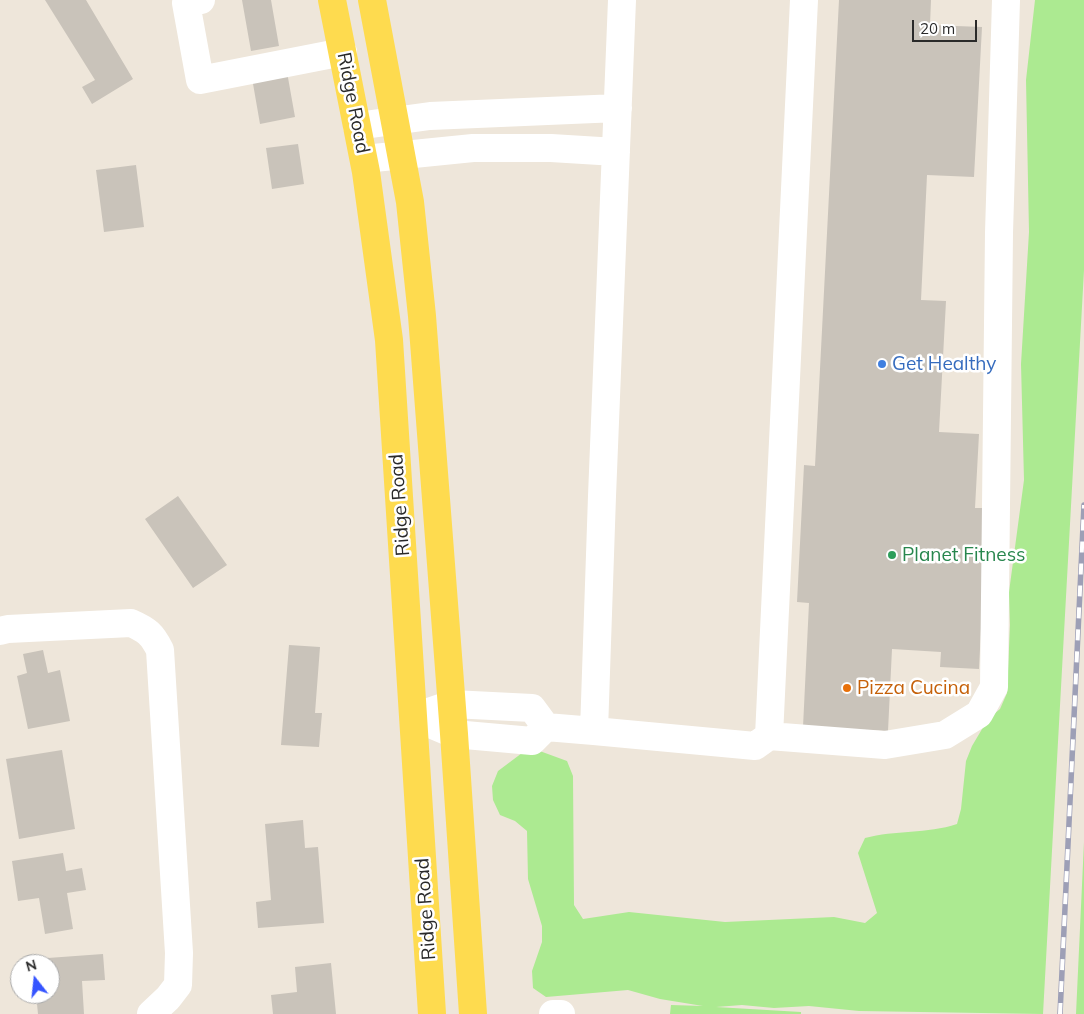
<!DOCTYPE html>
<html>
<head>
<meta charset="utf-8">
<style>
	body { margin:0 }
	#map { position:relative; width:1084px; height:1014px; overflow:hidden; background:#eee6da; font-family:Mulish,sans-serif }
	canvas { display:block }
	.north { position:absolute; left:10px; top:954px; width:50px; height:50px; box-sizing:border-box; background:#fff; border:1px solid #aaa; border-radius:50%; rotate:344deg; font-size:14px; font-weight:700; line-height:20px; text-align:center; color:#2a2a2a }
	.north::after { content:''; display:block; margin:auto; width:18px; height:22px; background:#3655ff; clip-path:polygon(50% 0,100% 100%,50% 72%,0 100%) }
	.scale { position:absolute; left:912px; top:20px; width:65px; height:22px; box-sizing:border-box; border:2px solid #2a2a2a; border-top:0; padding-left:6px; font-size:15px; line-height:18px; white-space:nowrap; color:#2a2a2a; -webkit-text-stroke:4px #fff; paint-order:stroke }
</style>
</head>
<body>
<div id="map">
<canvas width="1084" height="1014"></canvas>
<div class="north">N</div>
<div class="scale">20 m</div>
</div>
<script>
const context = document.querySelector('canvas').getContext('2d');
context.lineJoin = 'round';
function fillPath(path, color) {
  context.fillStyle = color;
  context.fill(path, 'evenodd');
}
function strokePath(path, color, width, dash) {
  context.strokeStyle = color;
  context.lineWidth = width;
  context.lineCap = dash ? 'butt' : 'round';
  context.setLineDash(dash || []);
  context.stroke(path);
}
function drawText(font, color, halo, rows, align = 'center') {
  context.font = font + ' Mulish,sans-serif';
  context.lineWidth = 5;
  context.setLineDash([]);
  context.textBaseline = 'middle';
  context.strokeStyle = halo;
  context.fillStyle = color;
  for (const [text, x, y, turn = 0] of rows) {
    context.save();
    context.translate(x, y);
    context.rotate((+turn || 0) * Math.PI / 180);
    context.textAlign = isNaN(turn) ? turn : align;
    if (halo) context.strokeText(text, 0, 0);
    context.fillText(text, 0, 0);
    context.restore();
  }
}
const green = new Path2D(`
	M 1035,0 L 1084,0 L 1084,270 L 1043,1014 L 859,1011 L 809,1006 L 774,1008 L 742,1005 L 716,1007 L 801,1012 L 801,1014 L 670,1014 L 671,1005 L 703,1006 L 660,999 L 628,990 L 546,997 L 533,988 L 532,971 L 542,942 L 542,926 L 528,879 L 527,831 L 515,821 L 500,815 L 493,800 L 492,786 L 498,771 L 522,753 L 537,750 L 567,761 L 573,776 L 574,905 L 583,919 L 629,912 L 725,922 L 834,917 L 865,923 L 877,913 L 858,853 L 865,838 C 895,830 927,834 957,824 L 961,809 L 966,761 L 972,746 L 988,719 L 1000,709 L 1007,693 L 1010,625 L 1009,592 L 1024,480 L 1021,364 L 1029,232 L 1026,80 Z
	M 1084,842 L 1084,1014 L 1076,1014 Z`);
const building = new Path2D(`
	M 45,0 L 86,0 L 133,79 L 92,104 L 82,87 L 95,80 Z
	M 242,0 L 271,0 L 279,46 L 251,51 Z
	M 839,0 L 931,0 L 930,25 L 982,27 L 974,177 L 927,175 L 921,300 L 946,301 L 939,432 L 979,434 L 975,508 L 987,508 L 979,669 L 940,667 L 941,652 L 892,649 L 888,731 L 803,727 L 809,603 L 797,602 L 804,465 L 815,466 Z
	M 287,72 L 295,117 L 260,124 L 252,78 Z
	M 298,144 L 304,184 L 272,189 L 266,148 Z
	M 136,165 L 144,227 L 104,232 L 96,170 Z
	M 178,496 L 227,565 L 193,588 L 145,519 Z
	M 289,645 L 320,647 L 315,713 L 322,713 L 319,747 L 281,745 Z
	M 43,650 L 48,673 L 60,670 L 70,721 L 28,729 L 17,676 L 27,673 L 23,654 Z
	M 62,750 L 75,829 L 19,839 L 6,759 Z
	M 303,820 L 305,848 L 318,847 L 324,923 L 258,928 L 256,902 L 271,900 L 265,824 Z
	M 63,853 L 66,871 L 82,868 L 86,890 L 67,893 L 73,929 L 45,934 L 39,898 L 18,901 L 12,861 Z
	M 103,954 L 105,980 L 82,981 L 84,1014 L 38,1014 L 36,994 L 50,994 L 50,964 L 34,964 L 34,959 Z
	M 331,963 L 336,1014 L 273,1014 L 271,995 L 297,992 L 295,967 Z`);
const minor = new Path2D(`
	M 201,0 L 186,3 L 200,80 L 343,52
	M 357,126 L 430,116 L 618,108
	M 364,159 L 473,148 L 551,148 L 616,152
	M 0,631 L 8,629 L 131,623 C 147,630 152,634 160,650 L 179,953 L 178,985 L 168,998 L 151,1014
	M 546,727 L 532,741 L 454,734 L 414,717 L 452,704 L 532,708 L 546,727 L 594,731 L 602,496 L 622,0
	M 594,731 L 755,746 L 769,736 L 804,0
	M 769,736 L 885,745 L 945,735 L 979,714 L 994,687 L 999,233 L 1006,0
	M 553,1014 L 561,1014`);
const major = new Path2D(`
	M 332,0 L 366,172 L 389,340 L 432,1014
	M 372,0 L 410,202 L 422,316 L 454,734 L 473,1014`);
const rail = new Path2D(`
	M 1060,1014 L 1084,505`);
const markers = [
	[882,364,5,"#3f7fe0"],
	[892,555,5,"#2e9e5b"],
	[847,688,5,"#e8710a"]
];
const streetNames = [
	["Ridge Road",353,103,79],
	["Ridge Road",400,505,-94],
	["Ridge Road",426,909,-94]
];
const shopNames = [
	["Get Healthy",892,364]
];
const leisureNames = [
	["Planet Fitness",902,555]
];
const foodNames = [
	["Pizza Cucina",857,688]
];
fillPath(green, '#acea91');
fillPath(building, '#c9c3ba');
strokePath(minor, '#fff', 28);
strokePath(major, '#fedb4f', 28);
strokePath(rail, '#9d9fb6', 5.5);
strokePath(rail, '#fff', 4, [11]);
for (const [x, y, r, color] of markers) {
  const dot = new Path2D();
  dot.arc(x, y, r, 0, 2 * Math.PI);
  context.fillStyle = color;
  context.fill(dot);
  strokePath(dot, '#fff', 2);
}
drawText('19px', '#2a2a2a', '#fff', streetNames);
drawText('19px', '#366cbe', '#fff', shopNames, 'left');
drawText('19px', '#27864d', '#fff', leisureNames, 'left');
drawText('19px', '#c56008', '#fff', foodNames, 'left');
</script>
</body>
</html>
